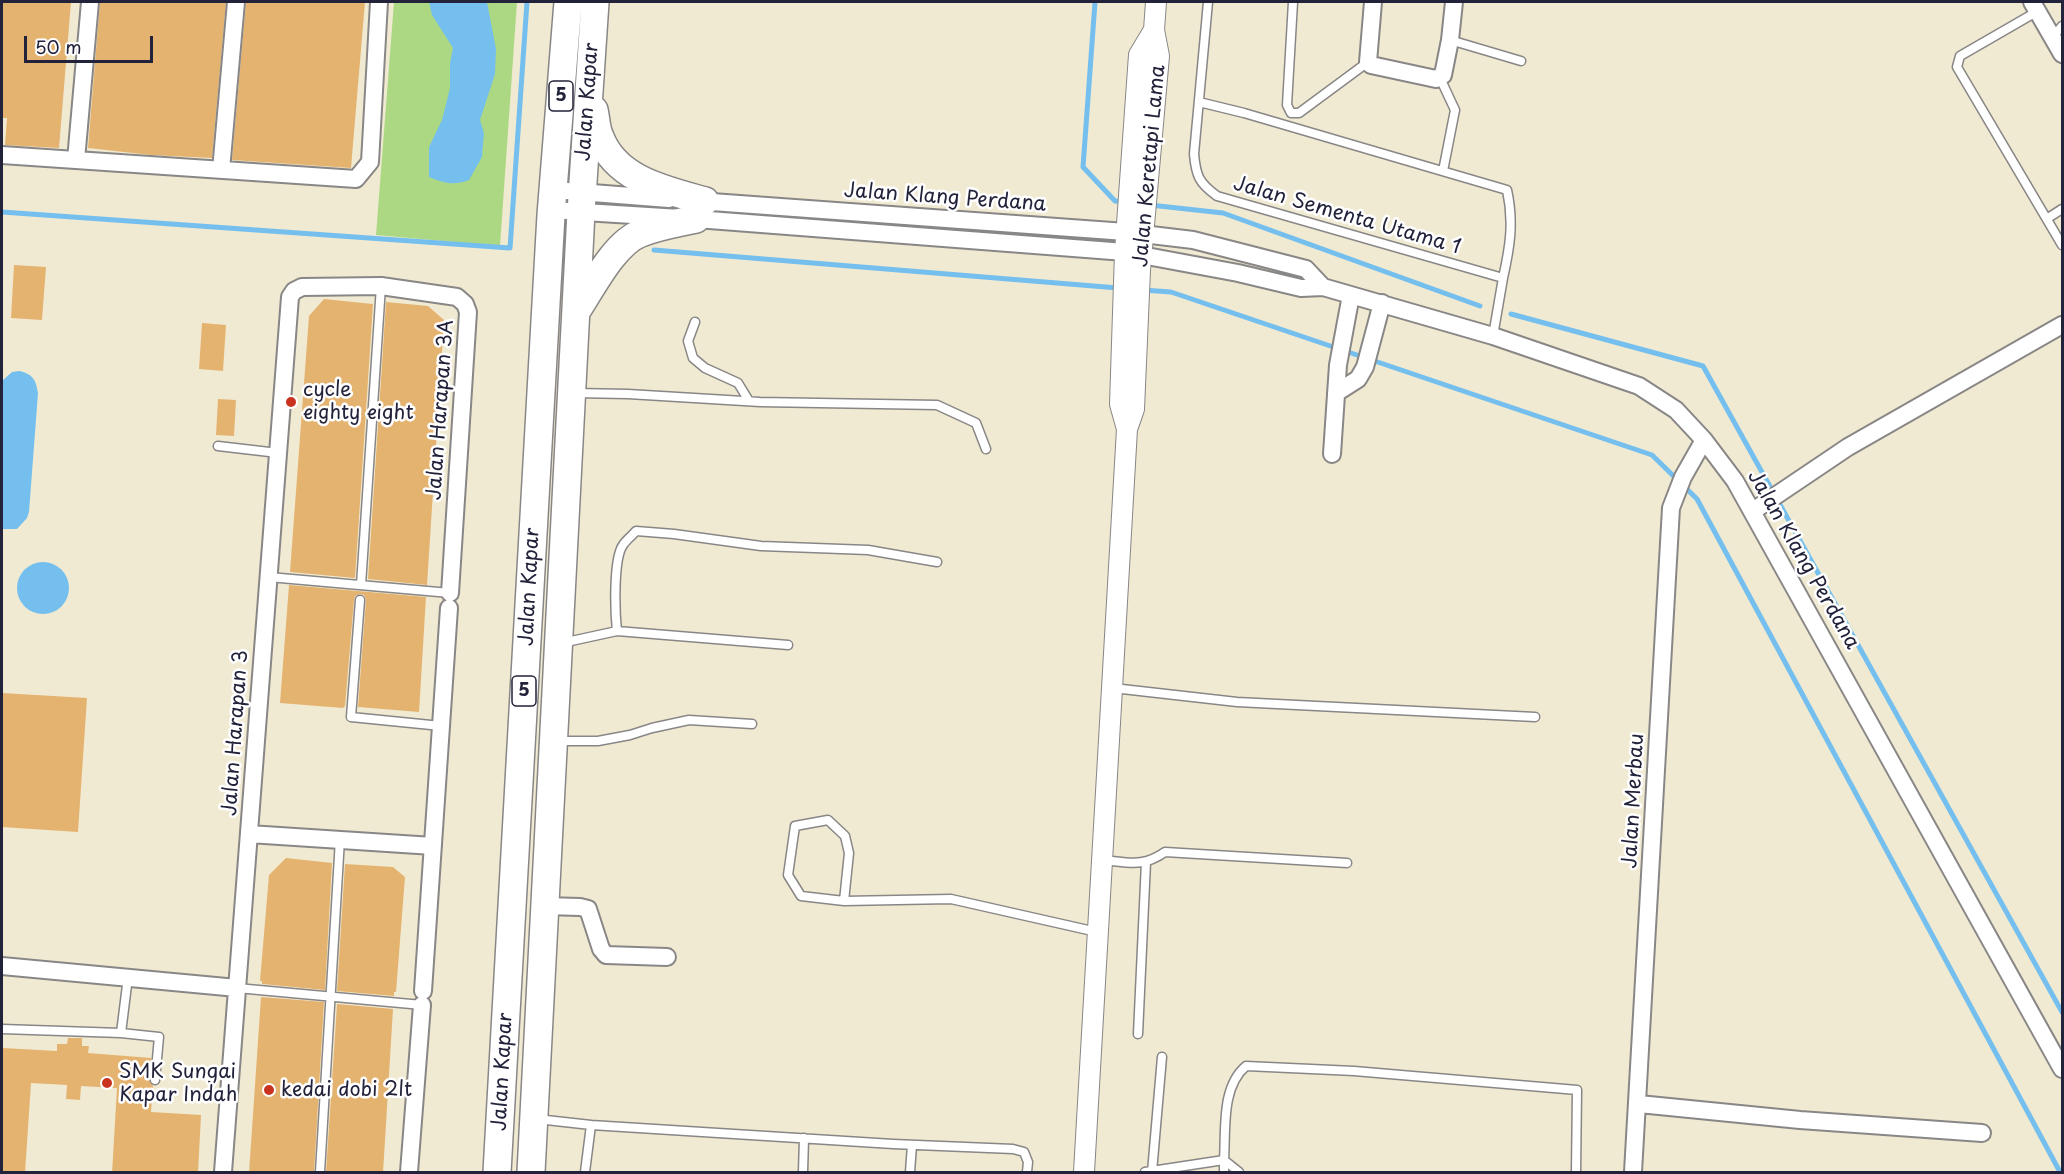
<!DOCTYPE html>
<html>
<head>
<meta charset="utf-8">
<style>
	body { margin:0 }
	#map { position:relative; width:2064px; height:1174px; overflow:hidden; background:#f0ead2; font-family:"Playpen Sans",sans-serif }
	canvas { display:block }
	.frame { position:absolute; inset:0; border:3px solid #22223b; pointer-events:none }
	.scale { position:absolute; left:24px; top:36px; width:129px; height:27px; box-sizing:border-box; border:3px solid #22223b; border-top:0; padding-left:8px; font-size:18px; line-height:21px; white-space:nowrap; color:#22223b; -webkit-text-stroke:4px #fff; paint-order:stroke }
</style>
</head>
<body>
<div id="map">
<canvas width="2064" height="1174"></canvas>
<div class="frame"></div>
<div class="scale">50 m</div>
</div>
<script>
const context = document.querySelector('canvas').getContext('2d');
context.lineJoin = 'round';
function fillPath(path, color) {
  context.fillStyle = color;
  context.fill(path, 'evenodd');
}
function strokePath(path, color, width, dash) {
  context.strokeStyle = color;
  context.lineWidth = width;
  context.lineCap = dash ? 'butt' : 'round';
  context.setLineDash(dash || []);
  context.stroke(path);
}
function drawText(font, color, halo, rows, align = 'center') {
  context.font = font + ' "Playpen Sans",sans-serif';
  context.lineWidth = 5;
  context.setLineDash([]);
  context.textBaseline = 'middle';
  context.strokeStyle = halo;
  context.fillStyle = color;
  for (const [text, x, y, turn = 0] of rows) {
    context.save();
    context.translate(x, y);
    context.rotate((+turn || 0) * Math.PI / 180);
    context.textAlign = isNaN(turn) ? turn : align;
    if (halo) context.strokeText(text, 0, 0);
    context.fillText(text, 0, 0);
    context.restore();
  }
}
const green = new Path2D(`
	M 394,2 L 517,2 L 500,246 L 376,235 Z`);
const water = new Path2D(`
	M 429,2 L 487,2 L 496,49 L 495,74 L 480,120 L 484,133 L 482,157 L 469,180 C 454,186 443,183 429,177 L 429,147 L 442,120 L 450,88 L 450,63 L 453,48 L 432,15 Z
	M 19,371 C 33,374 36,380 38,393 L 29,512 L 27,518 L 17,529 L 2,529 L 2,381 L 12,372 Z
	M17 588a26 26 0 1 1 52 0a26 26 0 1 1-52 0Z`);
const stream = new Path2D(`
	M 1095,2 L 1083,167 L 1115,201 L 1126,202
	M 1150,205 L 1223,213 L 1480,306
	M 2,212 L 510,248 L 527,2
	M 654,250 L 1118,288
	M 1143,290 L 1171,292 L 1652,455 L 1697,499 L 2060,1172
	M 1511,314 L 1703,366 L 2062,1012`);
const building = new Path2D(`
	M 2,2 L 71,2 L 59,148 L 5,145 L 7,118 L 2,118 Z
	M 100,2 L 226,2 L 212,158 L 151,155 L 88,148 Z
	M 246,2 L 365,2 L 351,168 L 232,160 Z
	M 14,265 L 46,267 L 42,320 L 11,318 Z
	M 324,299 L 373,304 L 355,578 L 290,572 L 309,316 Z
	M 386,302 L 428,306 L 444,320 L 427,585 L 368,579 Z
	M 202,323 L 226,325 L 223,371 L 199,369 Z
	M 218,399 L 236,400 L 234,436 L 216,435 Z
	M 289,585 L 426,597 L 419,712 L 358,707 L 366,600 L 364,595 L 360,594 L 355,596 L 354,600 L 345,706 L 343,708 L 280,703 Z
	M 2,693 L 87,698 L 78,832 L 2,827 Z
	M 286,858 L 332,863 L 325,990 L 262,984 L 262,981 L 260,981 L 269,875 Z
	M 345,864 L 393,867 L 405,877 L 396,992 L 394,992 L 394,996 L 337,991 Z
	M 261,997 L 324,1002 L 314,1173 L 249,1173 Z
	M 337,1004 L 393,1009 L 383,1173 L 326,1173 Z
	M 68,1038 L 82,1038 L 82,1046 L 89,1046 L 88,1053 L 151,1058 L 149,1079 L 153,1086 L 151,1112 L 201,1115 L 198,1173 L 112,1173 L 117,1088 L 81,1086 L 80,1100 L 66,1099 L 67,1085 L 31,1083 L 25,1173 L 2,1173 L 3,1048 L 57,1051 L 57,1044 L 67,1044 Z`);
const service = new Path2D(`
	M 1208,2 L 1194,154 C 1196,176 1199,183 1217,196 L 1503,278 L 1493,336
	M 1293,2 L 1287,105 L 1291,113 L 1299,113 L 1368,62
	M 2038,11 L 1960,56 L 1957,67 L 2062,245
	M 2053,37 L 2062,26
	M 1450,40 L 1521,61
	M 1440,78 L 1455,110 L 1443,171
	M 1199,102 L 1244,113 L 1507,190 C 1514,222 1510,247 1503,278
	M 2048,218 L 2062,209
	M 695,322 L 688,341 L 693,358 L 705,368 L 738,383 L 749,401
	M 574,393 L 628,394 L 760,402 L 937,405 L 976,423 L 986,449
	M 218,446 L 278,453
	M 269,577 L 450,593
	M 361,585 L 381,286
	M 360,600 L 351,717 L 441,726
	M 617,631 C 615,613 613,559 623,545 C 626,540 632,536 636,531 L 674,534 L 761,546 L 868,550 L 937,562
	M 562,643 L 617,631 L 788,645
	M 1113,688 L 1237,702 L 1535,717
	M 557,741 L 598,741 L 630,735 L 652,728 L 689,720 L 752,724
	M 1102,860 C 1129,862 1142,868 1165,852 L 1347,863
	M 844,901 L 849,853 L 845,836 L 828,820 L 795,826 L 788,875 L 801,896 L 844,901 L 951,899 L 1097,932
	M 237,988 L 422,1005
	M 2,1029 L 121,1033 L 128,977
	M 121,1033 L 159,1037 L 155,1080
	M 1138,1034 L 1146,862
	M 537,1119 L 591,1125 L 893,1144 L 1013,1149 L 1024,1152 L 1028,1162 L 1027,1172
	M 320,1172 L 340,839
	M 585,1172 L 591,1125
	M 803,1172 L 804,1138
	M 910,1172 L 912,1145
	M 1145,1172 L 1224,1160 C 1226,1129 1221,1087 1246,1066 L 1354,1071 L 1577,1090 L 1576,1172
	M 1152,1172 L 1162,1057
	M 1224,1172 L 1224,1160 L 1239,1172`);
const minor = new Path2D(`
	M 1373,2 L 1368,62 L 1371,65 L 1436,79 L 1443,75 L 1450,40 L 1454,2
	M 2032,2 L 2062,54
	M 2,155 L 356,179 L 370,162 L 379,2
	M 76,160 L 90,2
	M 221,170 L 236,2
	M 554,190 L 669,199
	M 698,201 L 1126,232 L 1193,240 L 1306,269 L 1323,287
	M 552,210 L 696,219 L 1125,252 L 1238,273 L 1301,288 L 1323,287 L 1493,336 L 1639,386 L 1676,410 L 1704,440 L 1735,481 L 2062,1069
	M 1336,393 L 1358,379 L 1365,367 L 1382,303
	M 1332,454 L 1338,365 L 1351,295
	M 1753,511 L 1848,447 L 2062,325
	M 249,834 L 433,846
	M 544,906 L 580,907 L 588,909 L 601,949 L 606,955 L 667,957
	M 2,966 L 237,988
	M 423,991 L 449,608
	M 1639,1104 L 1800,1120 L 1982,1133
	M 223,1172 L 290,297 L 294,291 L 302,287 L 381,286 L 457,297 L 465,304 L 468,312 L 450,593
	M 409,1172 L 422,1005
	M 1633,1172 L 1671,508 L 1683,477 L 1704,440`);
const tertiary = new Path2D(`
	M 1127,429 L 1120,404 L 1125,252 L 1139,55 L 1154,30
	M 1084,1172 L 1127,429 L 1134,409 L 1140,270 L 1159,56 L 1154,30 L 1156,2`);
const trunk = new Path2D(`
	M 594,110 C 596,118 596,129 600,137 C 616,180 666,190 705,201
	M 576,312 C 592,288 614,243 641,233 C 659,226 678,223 696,219
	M 497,1172 L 551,215 L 568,2
	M 531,1172 L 581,212 L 595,2`);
const markers = [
	[291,402,6,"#c8321e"],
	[107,1083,6,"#c8321e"],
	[269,1090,6,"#c8321e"]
];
const shields = [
	[561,96,24],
	[524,691,24]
];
const shieldNames = [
	["5",561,96],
	["5",524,691]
];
const streetNames = [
	["Jalan Kapar",588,102,-86],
	["Jalan Keretapi Lama",1150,166,-85],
	["Jalan Klang Perdana",945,198,4],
	["Jalan Sementa Utama 1",1347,216,16],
	["Jalan Harapan 3A",441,410,-86],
	["Jalan Klang Perdana",1803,560,60],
	["Jalan Kapar",530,587,-87],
	["Jalan Harapan 3",236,733,-86],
	["Jalan Merbau",1634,801,-87],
	["Jalan Kapar",503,1072,-87]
];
const poiNames = [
	["cycle",303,390],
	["eighty eight",303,413],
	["SMK Sungai",119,1072],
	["Kapar Indah",119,1095],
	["kedai dobi 2lt",281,1090]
];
fillPath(green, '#add883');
fillPath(water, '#75bfee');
strokePath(stream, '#75bfee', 5);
fillPath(building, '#e5b370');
strokePath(service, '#898686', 11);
strokePath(minor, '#898686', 20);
strokePath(tertiary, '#898686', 22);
strokePath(trunk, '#898686', 30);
strokePath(service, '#fff', 8);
strokePath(minor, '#fff', 16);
strokePath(tertiary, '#fff', 20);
strokePath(trunk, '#fff', 27);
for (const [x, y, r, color] of markers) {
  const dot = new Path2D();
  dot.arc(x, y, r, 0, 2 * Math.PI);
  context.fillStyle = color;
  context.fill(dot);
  strokePath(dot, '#fff', 2);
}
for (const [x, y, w] of shields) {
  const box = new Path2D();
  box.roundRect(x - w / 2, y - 15, w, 30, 4.5);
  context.fillStyle = '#fff';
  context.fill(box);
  strokePath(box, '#22223b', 1.5);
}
drawText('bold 18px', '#22223b', null, shieldNames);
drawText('20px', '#22223b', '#fff', streetNames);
drawText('20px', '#22223b', '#fff', poiNames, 'left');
</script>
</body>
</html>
